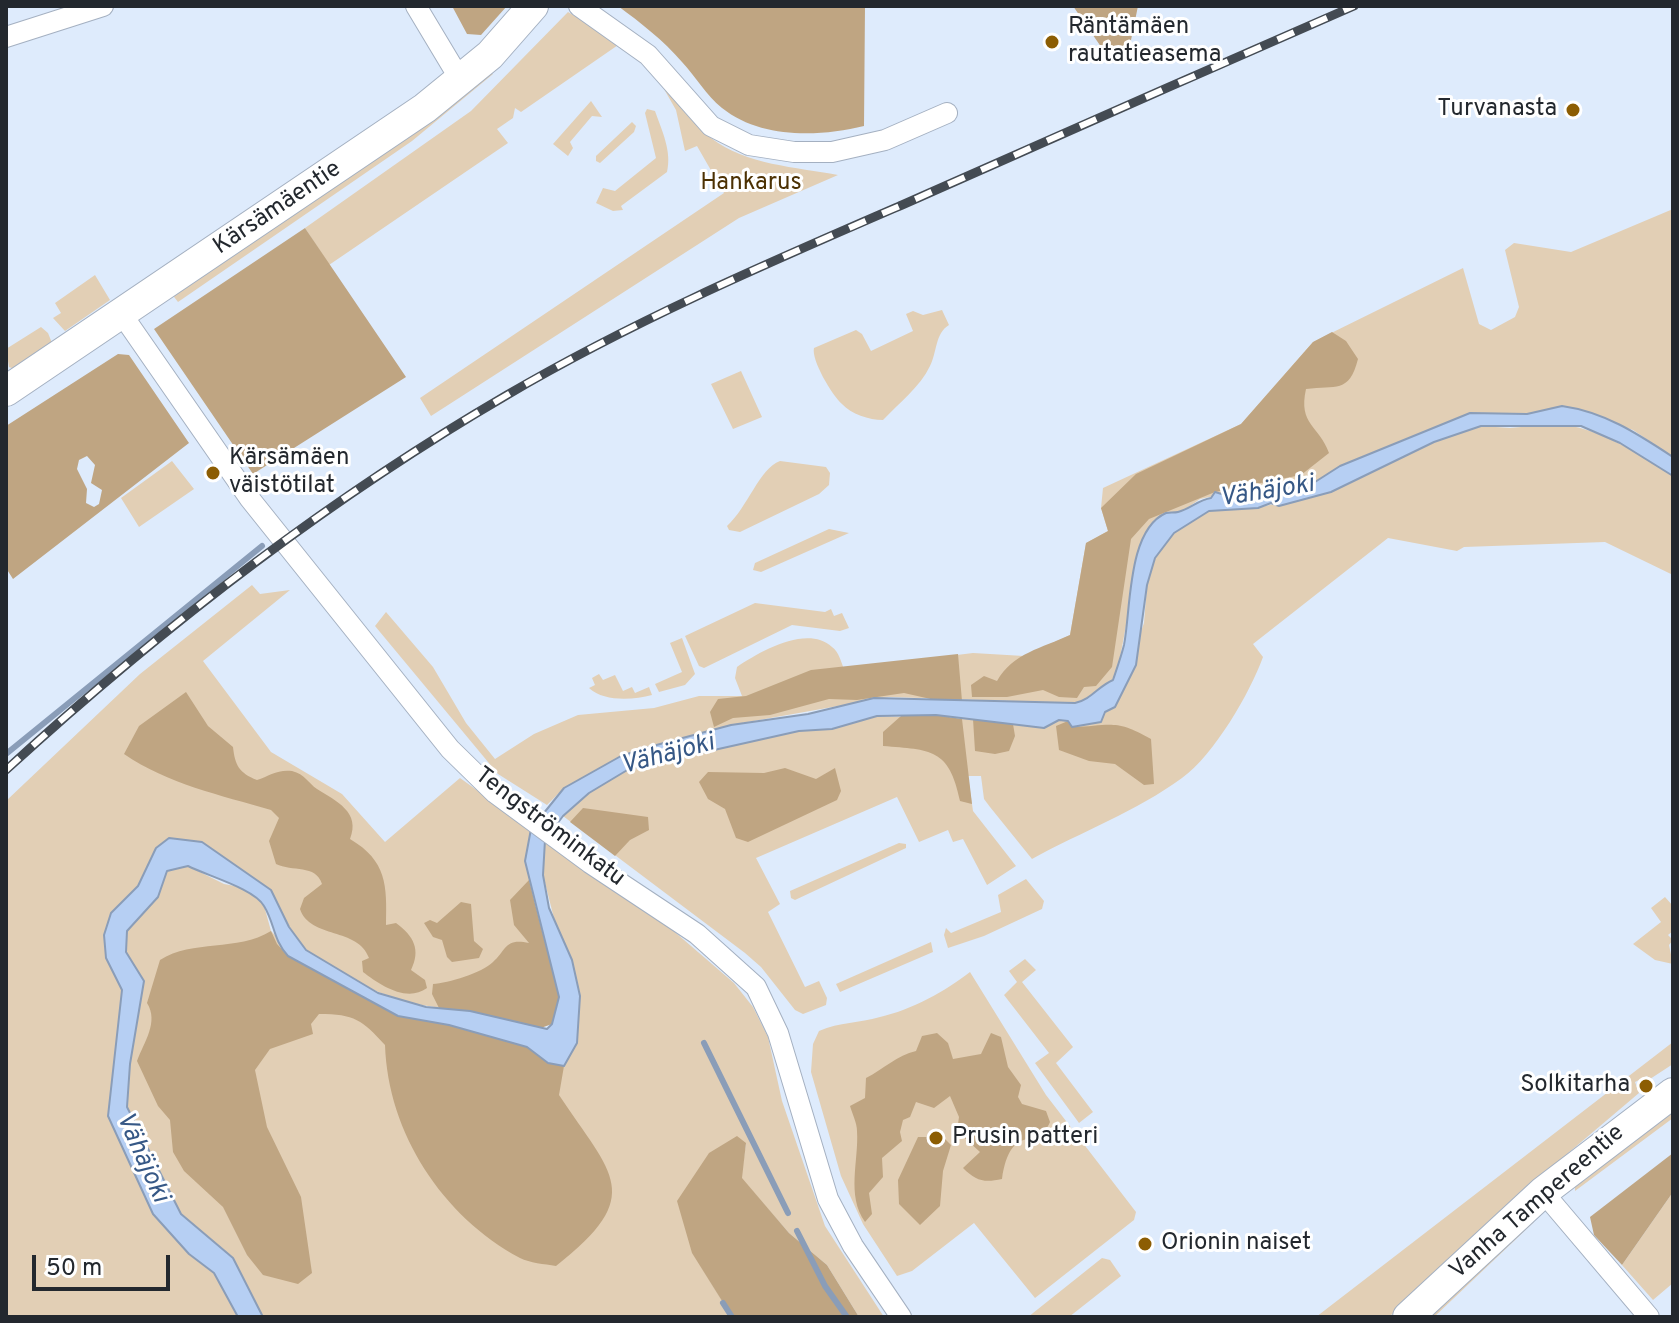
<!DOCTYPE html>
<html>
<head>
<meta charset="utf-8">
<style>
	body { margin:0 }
	#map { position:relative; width:1679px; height:1323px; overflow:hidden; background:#deebfc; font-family:Overpass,sans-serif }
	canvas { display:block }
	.frame { position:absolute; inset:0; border:8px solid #23282e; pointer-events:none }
	.scale { position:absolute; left:32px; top:1255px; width:138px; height:36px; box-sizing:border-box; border:4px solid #23282e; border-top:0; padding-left:10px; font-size:24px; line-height:28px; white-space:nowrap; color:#23282e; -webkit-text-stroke:6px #fff; paint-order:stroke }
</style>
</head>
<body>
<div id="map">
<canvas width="1679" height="1323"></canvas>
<div class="frame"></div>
<div class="scale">50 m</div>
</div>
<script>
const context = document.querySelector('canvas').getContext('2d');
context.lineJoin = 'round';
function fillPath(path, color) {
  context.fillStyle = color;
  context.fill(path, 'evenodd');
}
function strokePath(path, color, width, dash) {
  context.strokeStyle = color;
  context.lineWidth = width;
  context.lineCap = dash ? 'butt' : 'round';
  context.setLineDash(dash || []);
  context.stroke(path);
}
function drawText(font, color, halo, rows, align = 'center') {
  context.font = font + ' Overpass,sans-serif';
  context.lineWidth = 6;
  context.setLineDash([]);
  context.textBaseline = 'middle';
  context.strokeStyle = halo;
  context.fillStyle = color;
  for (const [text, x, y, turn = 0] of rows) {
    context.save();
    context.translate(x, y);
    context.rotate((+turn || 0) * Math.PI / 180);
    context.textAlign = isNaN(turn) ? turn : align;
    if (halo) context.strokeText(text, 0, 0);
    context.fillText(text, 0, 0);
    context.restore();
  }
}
const green = new Path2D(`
	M 568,12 L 621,43 L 521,112 L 515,108 L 513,118 L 497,129 L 508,143 L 329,265 L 305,228 L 471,111 Z
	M 490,72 L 493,74 L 412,141 L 178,302 L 171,293 Z
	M 660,82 C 676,101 691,122 711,138 C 746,165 796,167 838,175 L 739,218 L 431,416 L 420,398 L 724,193 L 697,146 L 685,151 L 676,110 Z
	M 591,101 L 602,117 L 592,116 L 570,142 L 573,148 L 568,156 L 553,144 Z
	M 647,109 L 655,111 C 662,131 672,151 667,172 L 621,206 L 623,210 L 613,211 L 596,203 L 603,188 L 615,191 L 656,158 L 645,113 Z
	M 632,122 L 636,126 L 634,132 L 600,163 L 596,161 L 596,156 Z
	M 1673,209 L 1673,457 L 1633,430 L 1562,406 L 1527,414 L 1470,413 L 1340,466 L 1315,482 L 1278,483 L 1200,499 L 1142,540 L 1119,663 L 1113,680 C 1097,687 1092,699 1075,703 L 889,697 L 731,725 L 621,756 L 564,788 L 547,805 L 498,774 L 375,626 L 386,612 L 433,667 L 466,723 L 495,759 L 534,734 L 578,715 L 654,708 L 699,696 L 742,696 L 735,678 L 737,667 C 759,652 807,624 832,647 C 839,652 841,662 844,669 L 973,653 L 1024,656 L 1070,635 L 1086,543 L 1108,531 L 1101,508 L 1103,488 L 1241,424 L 1313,342 L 1463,268 L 1479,324 L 1491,330 L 1515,317 L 1519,307 L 1505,250 L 1514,243 L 1571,252 Z
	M 95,275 L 110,300 L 65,331 L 53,318 L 61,313 L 55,303 Z
	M 942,310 L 949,325 C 935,333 937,353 930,366 C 920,387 899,403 883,420 C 869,420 851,414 842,404 C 832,395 811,360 814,348 L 856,330 L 862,334 L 871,351 L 913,331 L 906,314 L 913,311 L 923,315 Z
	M 41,327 L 48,333 L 52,343 L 17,370 L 9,367 L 6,349 Z
	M 741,371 L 762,417 L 733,429 L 711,384 Z
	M 1555,424 C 1600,427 1635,452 1673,476 L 1673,575 L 1605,542 L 1464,547 L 1457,551 L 1388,538 L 1253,644 L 1263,657 C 1250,693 1214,755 1182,778 C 1137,811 1081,832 1032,859 L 990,807 L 984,799 L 981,776 L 968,776 L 973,811 L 1016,866 L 987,885 L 963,839 L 953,842 L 948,830 L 919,842 L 897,797 L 756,858 L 780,904 L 768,912 L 805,987 L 819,981 L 827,998 L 826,1005 L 803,1014 L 795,1010 L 761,967 L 745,953 L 563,816 L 589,793 L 629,769 L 799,731 L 832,729 L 877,716 L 973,719 L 1044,728 L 1059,720 L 1068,721 L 1115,707 L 1144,623 L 1147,585 L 1155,558 L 1174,533 L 1209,511 L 1258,508 L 1323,491 L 1434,442 L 1481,426 L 1510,428 Z
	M 172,461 L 194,489 L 139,527 L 121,498 Z
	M 780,461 L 826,467 L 830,473 L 829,485 L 819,494 L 740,532 L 729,530 L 727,526 C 748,507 759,469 780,461 Z
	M 829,529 L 849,533 L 761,572 L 753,570 L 755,563 Z
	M 252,585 L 260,594 L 290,590 L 203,661 L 271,752 L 342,794 L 385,842 L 460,778 L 531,829 L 534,906 L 559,997 C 476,1010 429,1020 351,979 C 335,971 316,961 305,948 C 289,932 282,910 271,890 L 156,848 L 138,886 L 111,913 L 106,958 L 122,990 L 108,1116 L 189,1254 L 214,1273 L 238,1317 L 6,1317 L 6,801 L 140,674 Z
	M 755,603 L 825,612 L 831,609 L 834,616 L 842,613 L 849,628 L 840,631 L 792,625 L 704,668 L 699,666 L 685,636 Z
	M 682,638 L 695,674 L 685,685 L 659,692 L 655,684 L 682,672 L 670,643 Z
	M 599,674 L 603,680 L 615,675 L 623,691 L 632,687 L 635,693 L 649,687 L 652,695 C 633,700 604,702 589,688 L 595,685 L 592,678 Z
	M 545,840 L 662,921 L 734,983 L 753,1007 L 768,1037 L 782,1101 L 825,1226 L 884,1317 L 859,1317 L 827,1265 L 789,1233 L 741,1178 L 746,1143 L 693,1253 L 732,1317 L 263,1317 L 233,1258 L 181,1214 L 127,1107 L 130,1064 L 144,982 L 126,952 L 127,931 L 158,897 L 167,871 L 188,866 L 224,884 L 246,888 L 263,902 L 271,931 L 310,970 L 564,1066 L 558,934 L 543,875 Z
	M 899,843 L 906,844 L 906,848 L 795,900 L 791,898 L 790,891 Z
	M 1026,879 L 1044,901 L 1042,909 L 984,936 L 948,948 L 944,935 L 946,928 L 951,933 L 1001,912 L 998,895 Z
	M 1665,897 L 1673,906 L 1673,931 L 1668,935 L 1673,940 L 1669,945 L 1673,964 L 1655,960 L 1633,944 L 1661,922 L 1651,908 Z
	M 931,942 L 933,952 L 840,992 L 836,984 Z
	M 1025,959 L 1036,970 L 1022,982 L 1073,1047 L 1056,1063 L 1093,1112 L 1079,1123 L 1035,1063 L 1049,1053 L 1004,995 L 1017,982 L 1009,971 Z
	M 970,972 L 1046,1095 L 1136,1212 L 1134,1220 L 1035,1298 L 974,1223 L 912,1271 L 897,1276 L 863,1224 L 841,1176 L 811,1072 L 813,1044 L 819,1031 C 840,1022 859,1023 880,1017 C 911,1010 946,991 970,972 Z
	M 1673,1042 L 1673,1064 L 1650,1079 L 1647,1076 L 1635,1082 L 1639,1093 L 1534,1182 L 1389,1317 L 1316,1317 Z
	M 1673,1108 L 1673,1118 L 1575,1191 L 1575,1184 Z
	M 1673,1192 L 1673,1283 L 1653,1300 L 1622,1265 Z
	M 1531,1220 L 1534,1222 L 1434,1317 L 1427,1317 Z
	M 1102,1258 L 1110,1260 L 1121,1276 L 1069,1317 L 1028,1317 Z`);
const forest = new Path2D(`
	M 452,6 L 507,6 L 481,35 L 467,34 Z
	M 618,6 L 865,6 L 864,126 C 819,137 761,139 722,108 C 706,95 696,77 682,62 C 663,40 641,23 618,6 Z
	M 1073,6 L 1138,6 L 1130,45 L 1108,57 Z
	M 305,228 L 406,377 L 253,474 L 154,329 Z
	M 1332,332 L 1346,341 L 1358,359 C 1349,394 1336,385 1306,389 C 1298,425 1319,425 1329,453 L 1301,475 L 1215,492 L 1149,519 L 1131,539 L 1112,667 L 1096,686 L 1084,687 L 1077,698 L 1059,697 L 1043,690 L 1007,697 L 972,697 L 971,685 L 984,676 L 997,681 C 1013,653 1042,648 1070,635 L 1086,543 L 1108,531 L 1101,508 L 1136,474 L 1241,424 L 1313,342 Z
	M 118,354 L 129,355 L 189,443 L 13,579 L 6,568 L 6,426 ZM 87,456 L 95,465 L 91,483 L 102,490 L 99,504 L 94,507 L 86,503 L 87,489 L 77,469 L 79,460 Z
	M 958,654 L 962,701 L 935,700 L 904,693 L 857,700 L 829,699 L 770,715 L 733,718 L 714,727 L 710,712 L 718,699 L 746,696 L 811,670 Z
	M 186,692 L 208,726 L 233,747 C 235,765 239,773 257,780 C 269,776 278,769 292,771 C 305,774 308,783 317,789 C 336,801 361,812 350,839 C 387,861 387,885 386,925 L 396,923 C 414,936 421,950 411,970 L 425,980 L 427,988 C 407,1003 380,985 363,972 L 362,961 L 369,958 C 358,927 310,939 300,909 L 304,898 L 322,884 C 316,864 292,872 276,864 L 269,841 L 279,818 L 271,810 C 220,795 168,784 124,754 L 139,726 Z
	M 936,715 L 962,719 L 972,804 L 960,801 C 949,748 931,750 883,746 L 883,732 L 901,716 Z
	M 973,719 L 1013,724 L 1015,736 L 1009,751 L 995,754 L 975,751 Z
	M 1068,721 L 1072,727 C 1110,726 1115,718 1151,739 L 1154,784 L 1144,785 L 1115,764 L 1089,761 L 1059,750 L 1056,726 Z
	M 785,768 L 816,779 L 835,768 L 841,791 L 837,800 L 748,842 L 736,838 L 725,809 L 708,799 L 699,782 L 708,772 L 764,773 Z
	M 583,808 L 648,817 L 649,830 L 630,840 L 615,856 L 570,822 Z
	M 529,880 L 559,997 L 552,1024 L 538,1029 L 470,1011 L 439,1008 L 432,994 L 433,984 C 448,983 482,973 493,962 C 507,950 504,938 529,943 L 514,925 L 510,900 Z
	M 461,902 L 471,904 L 474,941 L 483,949 L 479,958 L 452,962 L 447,957 L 442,940 L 433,937 L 424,923 L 430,920 L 437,923 Z
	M 271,931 L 277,944 L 288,956 L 398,1016 L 449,1025 L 527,1047 L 548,1063 L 564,1066 L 559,1095 C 612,1175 647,1195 556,1266 C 544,1264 530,1263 520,1258 C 442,1216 388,1133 385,1045 C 362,1020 355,1014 319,1014 L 311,1024 L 313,1034 L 270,1049 L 255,1070 L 267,1127 L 301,1197 L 312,1273 L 298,1284 L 263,1275 L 247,1255 L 223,1207 L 184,1171 L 173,1152 L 170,1120 L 158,1106 L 137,1061 C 144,1042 159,1022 147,1003 L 160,960 C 193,939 237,952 271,931 Z
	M 937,1033 L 948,1043 L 953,1059 L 981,1054 L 991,1033 L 1001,1037 L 1008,1067 L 1021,1085 L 1018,1097 L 1022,1104 L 1046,1111 L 1050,1122 C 1037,1152 1011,1120 1002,1179 C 984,1183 976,1181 963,1168 L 980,1152 L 957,1131 L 959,1117 L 950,1096 L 934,1108 L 916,1102 L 910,1117 L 903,1120 L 900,1132 L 902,1141 L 882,1158 L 883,1177 L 869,1193 L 872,1214 L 865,1222 C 846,1195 859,1161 857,1131 C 857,1123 852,1113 850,1106 L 865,1098 L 866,1078 C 884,1069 897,1055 916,1051 L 922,1036 Z
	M 737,1136 L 746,1143 L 742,1178 L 789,1233 L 827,1265 L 859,1317 L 732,1317 L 692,1253 L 677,1201 L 709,1153 Z
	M 918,1137 L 943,1137 L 951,1145 L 943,1171 L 940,1206 L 920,1225 L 899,1204 L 898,1180 Z
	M 1673,1153 L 1673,1192 L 1622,1265 L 1594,1235 L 1590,1217 Z`);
const water = new Path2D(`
	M 1562,406 C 1605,412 1638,434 1673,457 L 1673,476 L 1620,443 L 1581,426 L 1481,426 L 1434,442 L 1331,492 L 1279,506 L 1271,503 L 1258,508 L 1209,511 L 1174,533 L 1155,558 L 1147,585 L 1136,665 L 1115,707 L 1105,712 L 1101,722 L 1072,727 L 1068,721 L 1059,720 L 1044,728 L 936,715 L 877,716 L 832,729 L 799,731 L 629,769 L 589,793 L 563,816 L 545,840 L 543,875 L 549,908 L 572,960 L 580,996 L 577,1043 L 564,1066 L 548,1063 L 527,1047 L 449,1025 L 398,1016 L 288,956 C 273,940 275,924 264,906 C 255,889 208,876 188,866 L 167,871 L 158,897 L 127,931 L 126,952 L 144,981 L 130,1064 L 127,1107 L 181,1214 L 233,1258 L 263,1317 L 238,1317 L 214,1273 L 189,1254 L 153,1214 L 108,1116 L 122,990 L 106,958 L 104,935 L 111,913 L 138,886 L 156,848 L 169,838 L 202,842 L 271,890 L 289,927 L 306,950 L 378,993 L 426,1007 L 470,1011 L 547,1029 L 552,1024 L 559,997 L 525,861 L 531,829 L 564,788 L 621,756 L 649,747 L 731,725 L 808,714 L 874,698 L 1075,703 C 1092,699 1097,687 1113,680 C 1117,668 1121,657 1124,645 C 1131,610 1127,530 1166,513 C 1169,512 1174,513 1178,512 C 1190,509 1198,500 1211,498 L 1215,492 L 1225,495 L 1278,483 L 1315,482 L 1340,466 L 1470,413 L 1527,414 Z`);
const stream = new Path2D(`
	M 6,754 L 262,546
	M 704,1043 L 788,1213
	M 797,1231 L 825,1286 L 847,1317
	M 723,1303 L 732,1317`);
const street = new Path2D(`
	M 416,6 L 461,81
	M 579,6 L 648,55 L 711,126 L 749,145 L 794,152 L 832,152 L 885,140 L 947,113
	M 6,37 L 103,6
	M 121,313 L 250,499 L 450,749 L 495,793 L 590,863 L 697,934 L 756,987 L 778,1033 L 828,1199 L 853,1246 L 901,1317
	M 1543,1192 L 1649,1317`);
const secondary = new Path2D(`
	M 6,391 L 425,108 L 490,55 L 533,6
	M 1408,1317 L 1543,1192 L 1673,1093`);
const rail = new Path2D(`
	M 6,770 C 161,628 325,501 507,395 C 633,321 768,263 902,205 C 1053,138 1203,72 1354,6`);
const markers = [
	[1052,42,8,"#8c5d03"],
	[1573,110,8,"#8c5d03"],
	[213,473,8,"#8c5d03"],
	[1646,1086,8,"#8c5d03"],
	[936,1138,8,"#8c5d03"],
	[1145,1244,8,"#8c5d03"]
];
const poiNames = [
	["Räntämäen",1068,28],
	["rautatieasema",1068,56],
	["Turvanasta",1557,110,"right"],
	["Kärsämäen",229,459],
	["väistötilat",229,487],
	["Solkitarha",1630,1086,"right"],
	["Prusin patteri",952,1138],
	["Orionin naiset",1161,1244]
];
const parkNames = [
	["Hankarus",751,184]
];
const streetNames = [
	["Kärsämäentie",278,209,-34],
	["Tengströminkatu",549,828,37],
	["Vanha Tampereentie",1538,1203,-41]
];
const waterNames = [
	["Vähäjoki",1267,493,-9],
	["Vähäjoki",668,756,-15],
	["Vähäjoki",141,1158,66]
];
fillPath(green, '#e2cfb5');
fillPath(forest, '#bfa582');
fillPath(water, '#b6cff3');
strokePath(water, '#8a9db8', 2);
strokePath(stream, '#8a9db8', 6);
strokePath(street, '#a4b0c1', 22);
strokePath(secondary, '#a4b0c1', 32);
strokePath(street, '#fff', 20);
strokePath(secondary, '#fff', 30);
strokePath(rail, '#444b53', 9);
strokePath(rail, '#fff', 6, [18]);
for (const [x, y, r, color] of markers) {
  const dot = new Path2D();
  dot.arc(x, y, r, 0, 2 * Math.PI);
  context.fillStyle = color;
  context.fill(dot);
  strokePath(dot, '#fff', 3);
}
drawText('24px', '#23282e', '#fff', poiNames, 'left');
drawText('24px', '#4c3103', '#fff', parkNames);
drawText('24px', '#23282e', '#fff', streetNames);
drawText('italic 26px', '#365886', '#fff', waterNames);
</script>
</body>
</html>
